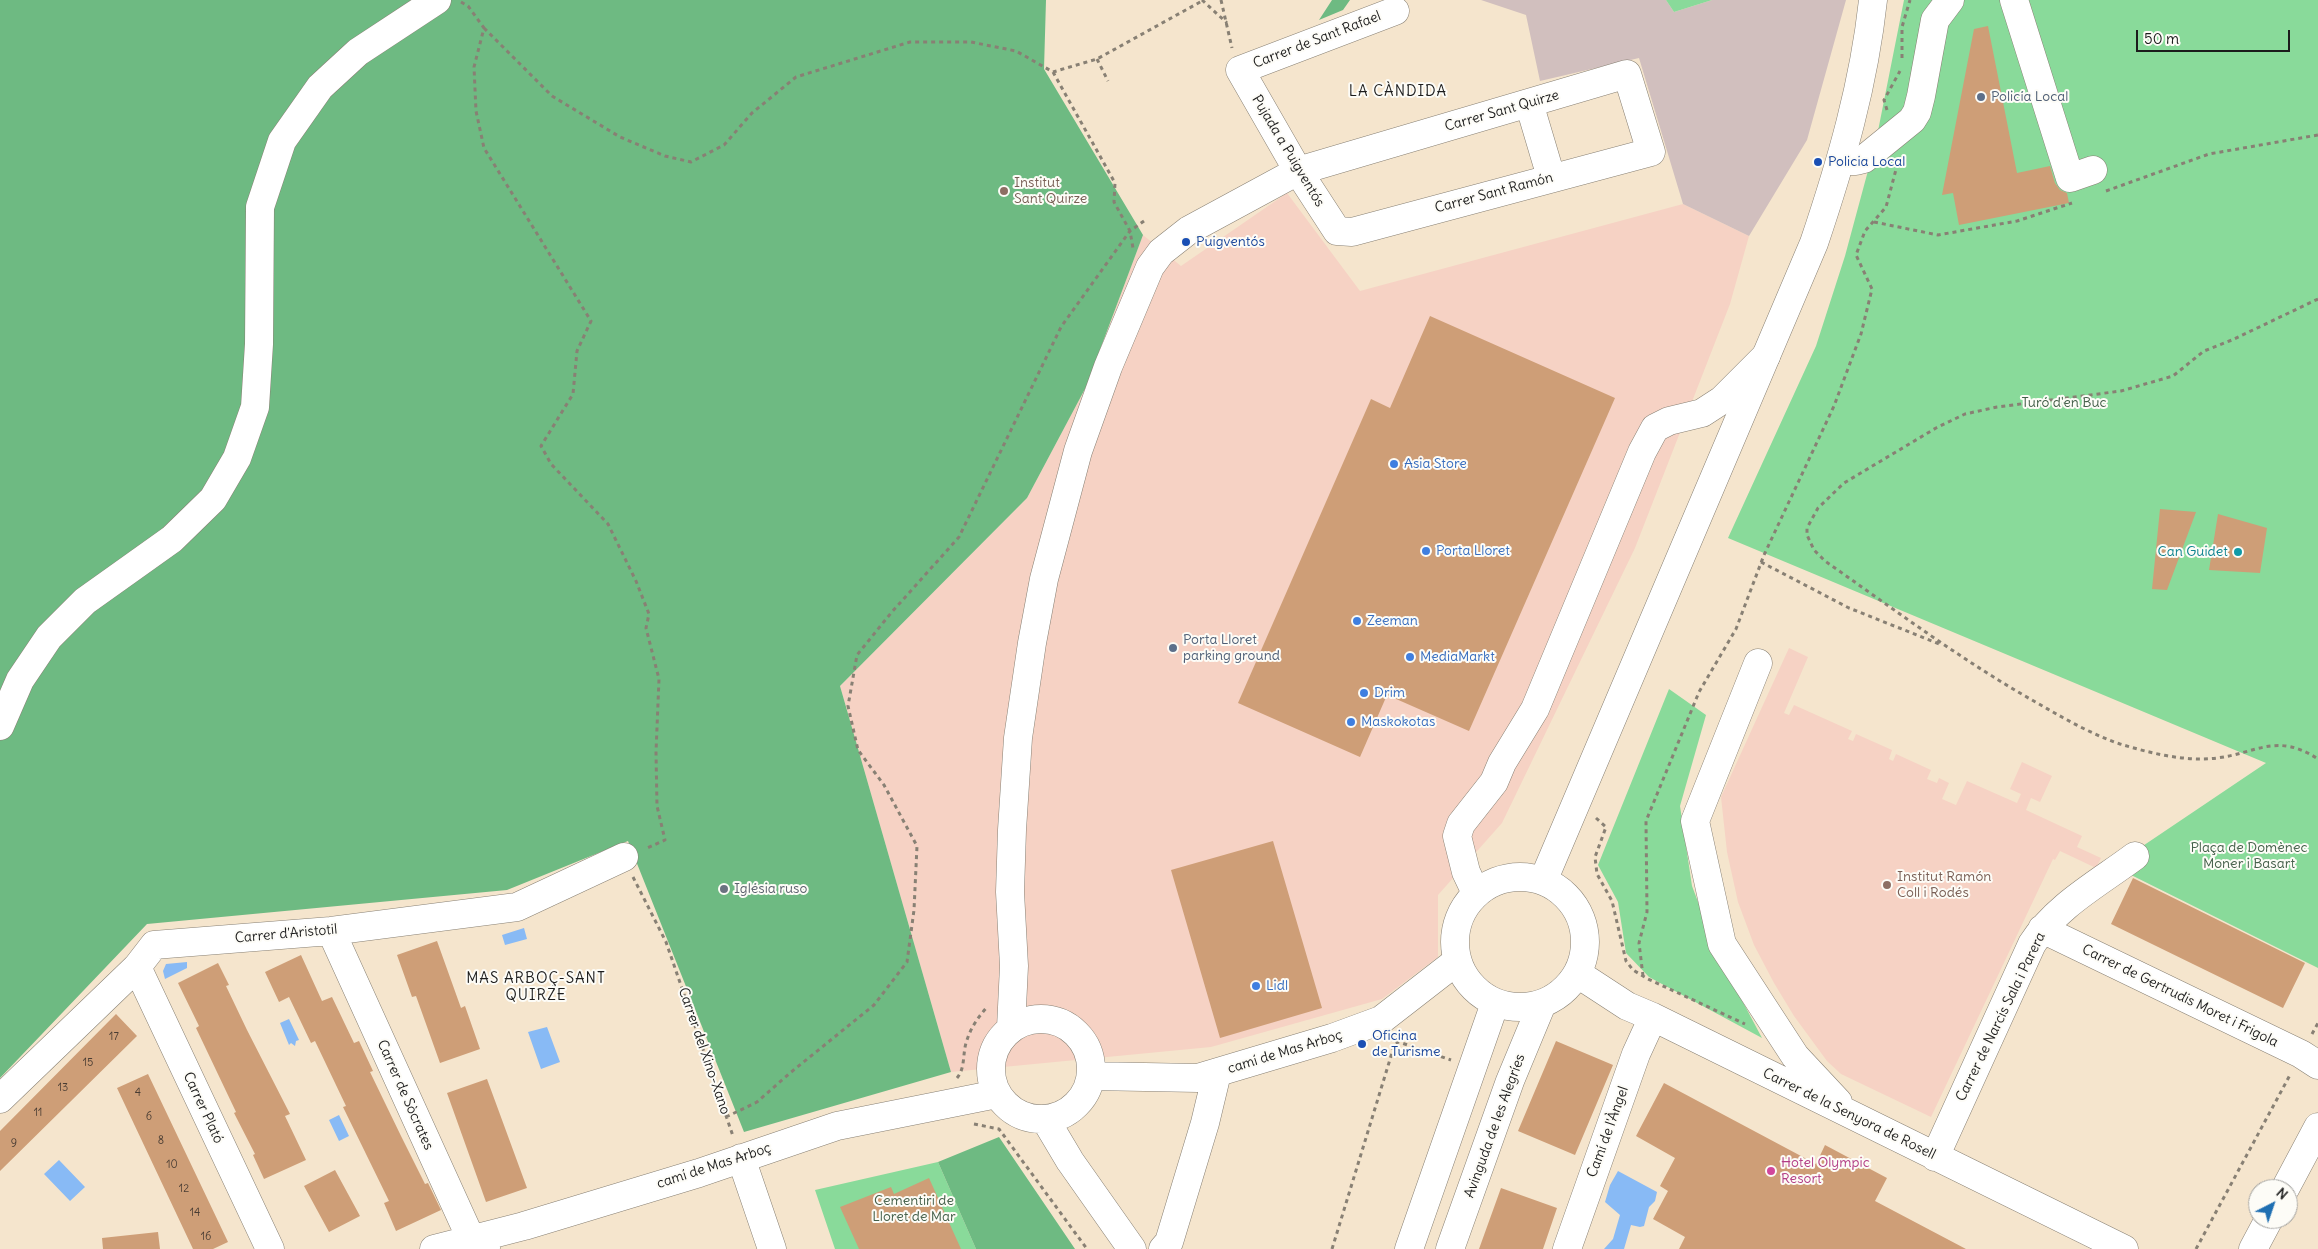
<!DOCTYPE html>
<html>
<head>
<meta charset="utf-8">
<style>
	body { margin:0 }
	#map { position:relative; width:2318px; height:1249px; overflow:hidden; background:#f5e5cd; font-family:Delius,sans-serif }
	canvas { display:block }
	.north { position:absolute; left:2248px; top:1179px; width:50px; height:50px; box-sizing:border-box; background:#fdfcf7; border:1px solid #a3a29f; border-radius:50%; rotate:41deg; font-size:14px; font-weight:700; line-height:20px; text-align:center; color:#1c1c1c }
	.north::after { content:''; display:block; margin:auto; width:18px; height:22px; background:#1f6fb2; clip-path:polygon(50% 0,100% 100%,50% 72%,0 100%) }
	.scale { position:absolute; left:2136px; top:30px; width:154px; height:22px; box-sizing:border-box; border:2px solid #1c1c1c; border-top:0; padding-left:6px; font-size:15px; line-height:18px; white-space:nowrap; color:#1c1c1c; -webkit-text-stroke:4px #fdfcf7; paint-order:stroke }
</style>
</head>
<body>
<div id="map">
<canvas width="2318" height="1249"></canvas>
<div class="north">N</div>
<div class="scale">50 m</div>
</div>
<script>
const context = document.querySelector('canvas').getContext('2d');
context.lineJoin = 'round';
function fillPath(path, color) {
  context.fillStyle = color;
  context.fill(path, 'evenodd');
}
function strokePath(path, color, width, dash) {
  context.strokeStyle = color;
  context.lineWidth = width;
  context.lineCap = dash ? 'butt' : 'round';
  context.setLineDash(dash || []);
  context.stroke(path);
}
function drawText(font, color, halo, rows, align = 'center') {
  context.font = font + ' Delius,sans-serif';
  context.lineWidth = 4;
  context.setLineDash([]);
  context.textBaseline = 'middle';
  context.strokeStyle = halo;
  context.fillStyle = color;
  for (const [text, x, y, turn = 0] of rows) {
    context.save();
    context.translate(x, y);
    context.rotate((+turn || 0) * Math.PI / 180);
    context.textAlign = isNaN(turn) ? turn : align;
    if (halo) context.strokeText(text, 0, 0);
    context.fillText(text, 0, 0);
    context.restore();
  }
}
const built = new Path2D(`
	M 1287,193 L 1360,291 L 1683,204 L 1749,236 L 1730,304 L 1635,548 L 1502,823 L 1438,895 L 1438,957 L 1382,999 L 1211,1047 L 951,1072 L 840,686 L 1027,498 L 1086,387 L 1143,235 L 1181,266 Z
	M 1789,648 L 1808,657 L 1784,713 L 1789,715 L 1794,705 L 1852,731 L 1848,739 L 1853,741 L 1856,734 L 1892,750 L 1889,759 L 1893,761 L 1896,754 L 1931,770 L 1927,779 L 1937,783 L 1939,778 L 1949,783 L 1942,799 L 1956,805 L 1967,781 L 2017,803 L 2021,794 L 2010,789 L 2022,762 L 2052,776 L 2040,802 L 2031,798 L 2026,810 L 2082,836 L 2077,847 L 2101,858 L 2096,868 L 2060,851 L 2055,860 L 2053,859 L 1931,1117 L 1841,1074 L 1827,1061 L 1794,1016 L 1774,983 L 1754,945 L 1738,902 L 1727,852 L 1721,797 Z`);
const industrial = new Path2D(`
	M 1481,0 L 1666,0 L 1674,12 L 1712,0 L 1846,0 L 1807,140 L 1749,236 L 1683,204 L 1639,58 L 1540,81 L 1526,15 Z`);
const green = new Path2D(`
	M 1666,0 L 1712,0 L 1674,12 Z
	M 1904,0 L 2318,0 L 2318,968 L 2113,866 L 2266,763 L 1728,538 L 1816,346 L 1845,256 L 1876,141 Z
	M 1669,689 L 1706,715 L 1680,806 L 1692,886 L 1719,957 L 1762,1038 L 1649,977 L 1626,953 L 1618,902 L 1598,865 Z
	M 938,1162 L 976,1249 L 835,1249 L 815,1190 Z`);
const forest = new Path2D(`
	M 0,0 L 1046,0 L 1044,69 L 1143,235 L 1086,387 L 1027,498 L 840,686 L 951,1072 L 744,1132 L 628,841 L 507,890 L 147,924 L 0,1078 Z
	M 1332,0 L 1350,0 L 1343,10 L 1319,20 Z
	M 999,1137 L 1075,1249 L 976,1249 L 938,1162 Z`);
const water = new Path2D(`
	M 524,928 L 527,939 L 505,945 L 502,935 Z
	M 187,962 L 187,968 L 165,979 L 163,971 L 166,964 Z
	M 289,1019 L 299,1040 L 296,1041 L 295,1046 L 291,1043 L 289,1045 L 280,1023 Z
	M 547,1027 L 560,1062 L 541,1069 L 528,1032 Z
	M 339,1115 L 349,1136 L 339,1141 L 329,1120 Z
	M 59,1160 L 85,1187 L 70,1201 L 44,1174 Z
	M 1618,1171 L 1657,1192 L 1655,1201 L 1649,1207 L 1644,1226 L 1640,1227 L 1631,1225 L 1624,1249 L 1604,1249 L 1613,1239 L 1620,1215 L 1605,1202 L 1610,1185 Z`);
const building = new Path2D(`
	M 1988,26 L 2017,173 L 2050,166 L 2055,183 L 2060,190 L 2067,193 L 2069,203 L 1959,225 L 1953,193 L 1942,195 L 1974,29 Z
	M 1430,316 L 1615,398 L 1469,731 L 1387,695 L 1360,757 L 1238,703 L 1371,399 L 1390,408 Z
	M 2160,509 L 2196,512 L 2167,590 L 2152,589 Z
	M 2218,514 L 2267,528 L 2260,573 L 2209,570 Z
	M 1273,841 L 1322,1008 L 1220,1038 L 1171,870 Z
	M 2133,878 L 2305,963 L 2283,1008 L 2111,924 Z
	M 437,941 L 461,1008 L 465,1006 L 480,1049 L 440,1063 L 416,996 L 412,997 L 397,955 Z
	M 301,955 L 322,1001 L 332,997 L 354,1043 L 359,1041 L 373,1071 L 370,1072 L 401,1136 L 425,1184 L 428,1183 L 441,1210 L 396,1231 L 384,1203 L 389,1201 L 343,1107 L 346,1106 L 315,1041 L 311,1043 L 289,997 L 279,1002 L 265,972 Z
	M 218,963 L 229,985 L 226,986 L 247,1030 L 290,1114 L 285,1116 L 306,1160 L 264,1179 L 253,1155 L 255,1154 L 234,1113 L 236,1112 L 196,1028 L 199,1026 L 178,983 Z
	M 116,1014 L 137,1036 L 0,1171 L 0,1131 Z
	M 1556,1041 L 1613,1065 L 1575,1155 L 1518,1131 Z
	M 148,1074 L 228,1242 L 213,1249 L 193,1249 L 117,1088 Z
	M 487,1079 L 527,1188 L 486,1202 L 447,1093 Z
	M 1664,1083 L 1816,1164 L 1825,1145 L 1887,1178 L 1875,1201 L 1966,1249 L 1679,1249 L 1685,1237 L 1653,1219 L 1668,1191 L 1660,1186 L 1675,1158 L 1636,1136 Z
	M 335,1170 L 360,1216 L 329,1232 L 304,1186 Z
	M 929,1178 L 961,1249 L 859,1249 L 840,1207 L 891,1187 L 894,1194 Z
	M 1501,1188 L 1557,1208 L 1543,1249 L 1479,1249 Z
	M 158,1232 L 160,1249 L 103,1249 L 102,1238 Z`);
const path = new Path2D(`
	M 1202,0 L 1227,23
	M 1221,0 L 1232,48
	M 461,2 L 468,6 L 484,28 L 474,67 L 476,111 L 484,148 L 591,321 L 577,351 L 573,394 L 541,446 L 551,464 L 608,524 L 636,581 L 649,614 L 646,628 L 659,679 L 656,752 L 657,806 L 665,840 L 645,849
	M 484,28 L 552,96 L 620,137 L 665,156 L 691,162 L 724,145 L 752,113 L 796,77 L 910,42 L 971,42 L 1016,51 L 1053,72 L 1097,59 L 1202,1
	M 1902,58 L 1902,27 L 1910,0
	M 1097,59 L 1108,81
	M 1053,72 L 1115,183 L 1114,202 L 1130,231 L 1133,248
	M 1887,110 L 1884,100 L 1900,71
	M 2106,191 L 2209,154 L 2318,135
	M 1874,222 L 1938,235 L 2017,221 L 2072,203
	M 2318,299 L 2232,340 L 2204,351 L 2173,376 L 2121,391 L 1997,407 L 1965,414 L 1936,428 L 1844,483 L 1818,508 L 1807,528 L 1807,535 L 1814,550 L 1825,561 C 1895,610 1964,662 2039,704 C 2065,719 2091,734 2120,744 C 2150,753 2185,762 2217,758 C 2257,753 2277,732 2318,759
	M 1761,562 L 1849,608 L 1942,645
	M 1596,818 L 1606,827 L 1595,857 L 1597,874 L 1612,901 L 1626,961 L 1633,970 L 1648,979 L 1745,1024
	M 633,877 L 666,942 L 733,1136
	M 1643,976 L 1639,943 L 1647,912 L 1646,821 L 1699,692 L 1736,629 L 1764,555 L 1834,406 L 1861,334 L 1872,289 L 1856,255 L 1865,231 L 1886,207 L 1898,162
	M 2312,1034 L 2318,1023
	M 957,1078 C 966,1067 962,1053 967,1040 C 971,1027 979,1016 988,1006
	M 726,1117 L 757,1102 L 790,1073 L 874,1005 L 907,962 L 914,910 L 917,846 L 884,785 L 858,750 L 848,706 L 857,655 L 891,613 L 959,537 L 1061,327 L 1130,231 L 1144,221
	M 974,1124 L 999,1129 L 1087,1249
	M 1332,1249 L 1395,1043 L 1399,1042 L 1451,1060
	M 2196,1249 L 2290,1075`);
const minor = new Path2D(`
	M 2014,0 L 2070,178 L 2093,170
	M 1529,103 L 1551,177
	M 1841,161 L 1856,161 L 1864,159 L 1912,120 L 1917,112 L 1921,96 L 1935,20 L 1950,0
	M 1758,663 L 1695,821 L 1722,944 L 1795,1056 L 1838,1102
	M 0,726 L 20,680 L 49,637 L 85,601 L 172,539 L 213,499 L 237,458 L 255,407 L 259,344 L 260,207 L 282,141 L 320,87 L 358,52 L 437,0
	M 1476,893 L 1466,872 L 1457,836 L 1461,824 L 1494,782 L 1502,763 L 1535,709 L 1642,452 L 1655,428 L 1669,421 L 1702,413 L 1722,400 L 1766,356
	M 2042,929 L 2301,1054 L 2318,1065
	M 331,931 L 471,1239 L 486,1247
	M 137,967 L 270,1249
	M 1578,974 L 1627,1006 L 1653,1017 L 2124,1249
	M991 1069a50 50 0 1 1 100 0a50 50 0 1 1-100 0Z
	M 1011,1028 L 1014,966 L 1010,892 L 1012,830 L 1018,738 L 1032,643 L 1044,579 L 1078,451 L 1108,367 L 1150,267 L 1161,252 L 1189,230 L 1298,171 L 1627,74 L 1651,152 L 1352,232 L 1337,231 L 1298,171 L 1240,70 L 1395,11
	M 1091,1076 L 1198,1078 L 1332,1038 L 1381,1020 L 1457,961
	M 0,1099 L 137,967 L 154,945 L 331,931 L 517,907 L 624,857
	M 1045,1119 L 1070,1161 L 1132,1249
	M 1935,1157 L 2032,944 C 2056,906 2099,883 2135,856
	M 741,1158 L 772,1249
	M 2285,1189 L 2318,1127
	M 434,1249 L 524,1226 L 699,1173 L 837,1126 L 997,1094
	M 1163,1249 L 1169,1242 L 1205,1123 L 1217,1073
	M 1450,1249 L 1510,1081 L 1542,1004
	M 1567,1249 L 1636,1054 L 1653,1017
	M 2253,1249 L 2269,1219`);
const major = new Path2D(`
	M1455 942a65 65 0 1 1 130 0a65 65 0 1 1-130 0Z
	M 1543,881 L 1814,243 C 1841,163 1864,84 1873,0
	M 1409,1249 L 1495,1003`);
const markers = [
	[1981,97,5,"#5c6f8a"],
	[1818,162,5,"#1a4fb4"],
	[1004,191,5,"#8d6e63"],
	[1186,242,5,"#1a4fb4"],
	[1394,464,5,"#3f7fe0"],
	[1426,551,5,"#3f7fe0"],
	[2238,552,5,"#0f9aa8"],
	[1357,621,5,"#3f7fe0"],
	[1173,648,5,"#5c6f8a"],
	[1410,657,5,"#3f7fe0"],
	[1364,693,5,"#3f7fe0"],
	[1351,722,5,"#3f7fe0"],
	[1887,885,5,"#8d6e63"],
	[724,889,5,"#6b7280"],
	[1256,986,5,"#3f7fe0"],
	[1362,1044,5,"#1a4fb4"],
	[1771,1171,5,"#d1479c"]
];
const numberNames = [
	["17",114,1037],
	["15",88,1063],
	["13",63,1088],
	["4",138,1093],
	["11",38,1113],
	["6",149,1117],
	["8",161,1141],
	["9",14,1144],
	["10",172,1165],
	["12",184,1189],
	["14",195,1213],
	["16",206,1237]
];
const streetNames = [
	["Carrer de Sant Rafael",1317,40,-21],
	["Carrer Sant Quirze",1502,111,-16],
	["Pujada a Puigventós",1288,151,59],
	["Carrer Sant Ramón",1494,193,-15],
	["Carrer d'Aristotil",286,934,-5],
	["Carrer de Gertrudis Moret i Frigola",2180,996,26],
	["Carrer de Narcís Sala i Parera",2001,1017,-64],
	["Carrer del Xino-Xano",704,1051,71],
	["camí de Mas Arboç",1285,1052,-17],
	["Carrer de Sòcrates",405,1095,66],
	["Carrer Plató",203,1108,65],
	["Carrer de la Senyora de Rosell",1849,1114,26],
	["Avinguda de les Alegríes",1495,1126,-70],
	["Camí de l'Àngel",1608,1132,-70],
	["camí de Mas Arboç",714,1166,-18]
];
const serviceNames = [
	["Policía Local",1991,97],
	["Porta Lloret",1183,640],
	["parking ground",1183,656]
];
const transitNames = [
	["Policia Local",1828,162],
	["Puigventós",1196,242],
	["Oficina",1372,1036],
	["de Turisme",1372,1052]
];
const educationNames = [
	["Institut",1014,183],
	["Sant Quirze",1014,199],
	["Institut Ramón",1897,877],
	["Coll i Rodés",1897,893]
];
const parkNames = [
	["Turó d'en Buc",2064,403],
	["Plaça de Domènec",2249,848],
	["Moner i Basart",2249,864],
	["Cementiri de",914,1201],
	["Lloret de Mar",914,1217]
];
const shopNames = [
	["Asia Store",1404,464],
	["Porta Lloret",1436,551],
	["Zeeman",1367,621],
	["MediaMarkt",1420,657],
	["Drim",1374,693],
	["Maskokotas",1361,722],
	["Lidl",1266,986]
];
const cultureNames = [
	["Can Guidet",2228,552]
];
const worshipNames = [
	["Iglésia ruso",734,889]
];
const hotelNames = [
	["Hotel Olympic",1781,1163],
	["Resort",1781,1179]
];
const neighbourhoodNames = [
	["LA CÀNDIDA",1398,92],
	["MAS ARBOÇ-SANT",536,979],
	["QUIRZE",536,996]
];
fillPath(built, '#f6d2c4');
fillPath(industrial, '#d1bfbe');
fillPath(green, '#89da9a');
fillPath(forest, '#6eba82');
fillPath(water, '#88baf5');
fillPath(building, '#ce9e77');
strokePath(minor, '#888074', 29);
strokePath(major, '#888074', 29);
strokePath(path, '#888074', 3, [4, 4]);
strokePath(minor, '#fff', 28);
strokePath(major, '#fff', 28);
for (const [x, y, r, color] of markers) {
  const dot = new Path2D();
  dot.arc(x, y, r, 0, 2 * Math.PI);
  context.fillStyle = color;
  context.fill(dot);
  strokePath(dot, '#fdfcf7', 2);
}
drawText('11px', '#483c33', null, numberNames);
drawText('14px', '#1c1c1c', '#fdfcf7', streetNames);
drawText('14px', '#4e5e75', '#fdfcf7', serviceNames, 'left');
drawText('14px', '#164399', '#fdfcf7', transitNames, 'left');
drawText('14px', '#785e54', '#fdfcf7', educationNames, 'left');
drawText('14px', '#425e48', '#fdfcf7', parkNames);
drawText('14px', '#366cbe', '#fdfcf7', shopNames, 'left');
drawText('14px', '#0d838f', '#fdfcf7', cultureNames, 'right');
drawText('14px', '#5b616d', '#fdfcf7', worshipNames, 'left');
drawText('14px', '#b23c85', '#fdfcf7', hotelNames, 'left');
context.letterSpacing = '1px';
drawText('15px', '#1c1c1c', '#fdfcf7', neighbourhoodNames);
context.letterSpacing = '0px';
</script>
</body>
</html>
